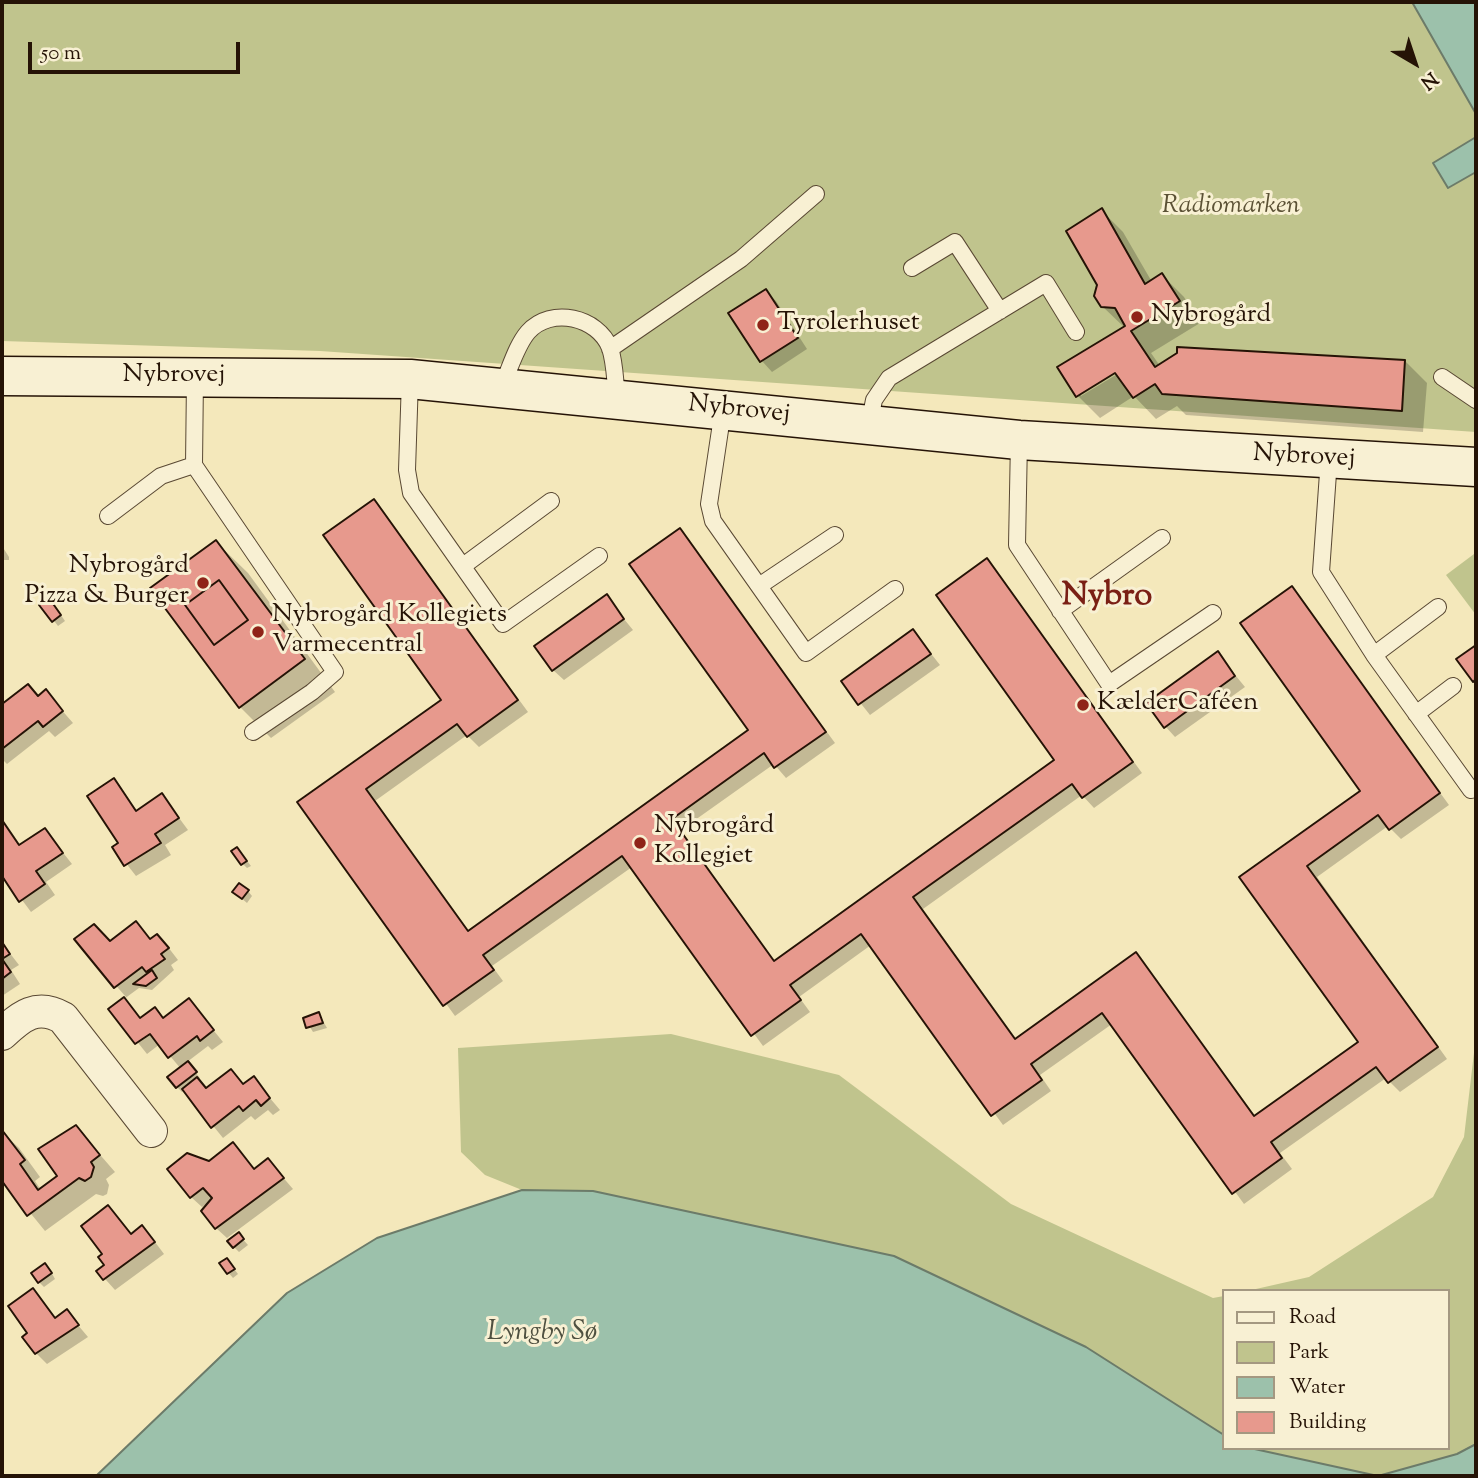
<!DOCTYPE html>
<html>
<head>
<meta charset="utf-8">
<style>
	body { margin:0 }
	#map { position:relative; width:1478px; height:1478px; overflow:hidden; background:#f4e8bb; font-family:"Sorts Mill Goudy",serif }
	canvas { display:block }
	.frame { position:absolute; inset:0; border:4px solid #251306; pointer-events:none }
	.legend { position:absolute; left:1222px; top:1289px; width:228px; height:161px; box-sizing:border-box; background:#f8f0d3; border:2px solid #a49881; margin:0; padding:9px 12px; list-style:none; font-size:21px; color:#251306 }
	.legend li { display:flex; align-items:center; gap:14px; height:35px }
	.legend b { width:35px; border:2px solid #a49881 }
	.north { position:absolute; left:1380px; top:28px; width:70px; height:70px; -webkit-text-stroke:5px #f8f0d3; paint-order:stroke; rotate:141deg; font-size:19px; font-weight:700; line-height:28px; text-align:center; color:#251306 }
	.north::after { content:''; display:block; margin:auto; width:24px; height:32px; background:#251306; clip-path:polygon(50% 0,100% 100%,50% 72%,0 100%) }
	.scale { position:absolute; left:28px; top:42px; width:212px; height:32px; box-sizing:border-box; border:4px solid #251306; border-top:0; padding-left:9px; font-size:21px; line-height:24px; white-space:nowrap; color:#251306; -webkit-text-stroke:5px #f8f0d3; paint-order:stroke }
</style>
</head>
<body>
<div id="map">
<canvas width="1478" height="1478"></canvas>
<div class="frame"></div>
<ul class="legend">
<li><b style="height:9px;background:#f8f0d3"></b>Road</li>
<li><b style="height:19px;background:#c0c48d"></b>Park</li>
<li><b style="height:19px;background:#9cc1ab"></b>Water</li>
<li><b style="height:19px;background:#e7998d"></b>Building</li>
</ul>
<div class="north">N</div>
<div class="scale">50 m</div>
</div>
<script>
const context = document.querySelector('canvas').getContext('2d');
context.lineJoin = 'round';
function fillPath(path, color) {
  context.fillStyle = color;
  context.fill(path, 'evenodd');
}
function strokePath(path, color, width, dash) {
  context.strokeStyle = color;
  context.lineWidth = width;
  context.lineCap = dash ? 'butt' : 'round';
  context.setLineDash(dash || []);
  context.stroke(path);
}
function drawText(font, color, halo, rows, align = 'center') {
  context.font = font + ' "Sorts Mill Goudy",serif';
  context.lineWidth = 6;
  context.setLineDash([]);
  context.textBaseline = 'middle';
  context.strokeStyle = halo;
  context.fillStyle = color;
  for (const [text, x, y, turn = 0] of rows) {
    context.save();
    context.translate(x, y);
    context.rotate((+turn || 0) * Math.PI / 180);
    context.textAlign = isNaN(turn) ? turn : align;
    if (halo) context.strokeText(text, 0, 0);
    context.fillText(text, 0, 0);
    context.restore();
  }
}
const green = new Path2D(`
	M 2,2 L 1412,2 L 1476,114 L 1476,137 L 1433,163 L 1449,188 L 1476,172 L 1476,432 L 320,351 L 2,341 Z
	M 1474,554 L 1476,554 L 1476,615 L 1446,575 Z
	M 671,1034 L 839,1075 L 1011,1204 L 1213,1298 L 1224,1296 L 1224,1435 L 1086,1347 L 894,1256 L 593,1191 L 522,1190 L 485,1175 L 461,1152 L 458,1048 Z
	M 1476,1036 L 1476,1444 L 1457,1454 L 1378,1476 L 1250,1448 L 1448,1448 L 1448,1291 L 1247,1291 L 1309,1277 L 1433,1197 L 1464,1137 Z`);
const water = new Path2D(`
	M 1412,2 L 1476,2 L 1476,114 Z
	M 1476,137 L 1476,172 L 1448,188 L 1433,163 Z
	M 522,1190 L 593,1191 L 894,1256 L 1086,1347 L 1224,1435 L 1224,1448 L 1250,1448 L 1378,1476 L 1457,1454 L 1476,1444 L 1476,1476 L 96,1476 L 287,1293 L 377,1238 Z`);
const shadow = new Path2D(`
	M 1101,210 L 1123,232 L 1152,282 L 1162,275 L 1184,297 L 1200,323 L 1151,353 L 1160,366 L 1178,354 L 1405,361 L 1427,383 L 1423,432 L 1186,415 L 1177,406 L 1156,419 L 1134,396 L 1100,418 L 1078,396 L 1125,328 L 1102,306 L 1099,285 ZM 1122,367 L 1124,370 L 1081,396 L 1081,392 Z
	M 765,291 L 776,301 L 807,349 L 772,372 L 762,361 L 731,313 Z
	M 373,501 L 528,712 L 479,747 L 467,735 L 375,801 L 469,932 L 751,730 L 680,531 L 835,743 L 786,778 L 774,764 L 681,830 L 775,962 L 1057,760 L 987,561 L 1142,773 L 1094,808 L 1082,795 L 923,909 L 1017,1040 L 1136,954 L 1256,1117 L 1360,1043 L 1242,877 L 1363,791 L 1291,588 L 1449,805 L 1401,839 L 1388,826 L 1317,877 L 1447,1059 L 1400,1092 L 1386,1078 L 1280,1153 L 1292,1169 L 1244,1204 L 1112,1024 L 1040,1075 L 1051,1091 L 1003,1125 L 871,945 L 799,997 L 810,1012 L 763,1046 L 632,867 L 492,966 L 503,981 L 455,1016 L 300,803 L 444,700 Z
	M 216,542 L 248,573 L 335,692 L 271,738 L 240,707 Z
	M 2,546 L 9,557 L 9,560 L 2,560 Z
	M 606,597 L 633,630 L 564,680 L 553,670 Z
	M 42,605 L 54,605 L 65,621 L 58,626 Z
	M 913,631 L 940,665 L 870,715 L 843,681 Z
	M 1218,654 L 1245,687 L 1175,737 L 1165,726 Z
	M 28,686 L 39,697 L 46,692 L 73,723 L 55,737 L 49,731 L 7,764 L 2,759 L 2,706 Z
	M 113,781 L 138,812 L 162,795 L 188,830 L 165,845 L 171,855 L 136,876 L 114,848 L 121,844 Z
	M 2,818 L 21,846 L 45,830 L 72,864 L 46,882 L 55,895 L 31,912 L 2,873 Z
	M 237,849 L 242,854 L 251,866 L 247,868 L 242,863 Z
	M 248,891 L 252,896 L 247,903 L 234,892 Z
	M 136,923 L 151,941 L 168,947 L 178,960 L 171,965 L 174,970 L 152,990 L 139,988 L 124,999 L 142,1019 L 155,1009 L 165,1019 L 189,1000 L 223,1042 L 212,1050 L 208,1046 L 187,1062 L 200,1078 L 197,1080 L 207,1089 L 231,1071 L 244,1085 L 253,1078 L 280,1110 L 273,1115 L 268,1110 L 255,1120 L 251,1116 L 223,1138 L 184,1090 L 182,1092 L 177,1087 L 181,1069 L 160,1044 L 147,1054 L 111,1009 L 126,997 L 76,940 L 110,943 Z
	M 2,943 L 19,965 L 11,970 L 20,984 L 2,996 Z
	M 319,1014 L 327,1028 L 313,1032 L 305,1019 Z
	M 76,1127 L 115,1172 L 106,1179 L 109,1185 L 107,1194 L 103,1196 L 96,1194 L 45,1231 L 2,1178 L 2,1132 L 19,1148 L 40,1177 L 35,1181 L 41,1190 L 60,1177 L 40,1150 Z
	M 233,1144 L 256,1170 L 268,1160 L 293,1189 L 227,1238 L 216,1228 L 209,1202 L 202,1207 L 191,1197 L 209,1163 Z
	M 108,1207 L 132,1235 L 152,1238 L 164,1254 L 115,1290 L 98,1271 L 106,1265 Z
	M 239,1235 L 248,1245 L 239,1252 L 234,1247 Z
	M 221,1264 L 231,1265 L 238,1274 L 233,1278 Z
	M 50,1270 L 55,1279 L 44,1287 L 39,1282 Z
	M 33,1290 L 57,1319 L 67,1312 L 88,1337 L 47,1364 L 36,1353 L 29,1333 Z`);
const building = new Path2D(`
	M 1102,208 L 1145,284 L 1162,273 L 1180,301 L 1131,331 L 1155,367 L 1177,353 L 1177,347 L 1405,360 L 1402,411 L 1162,394 L 1155,384 L 1133,398 L 1115,373 L 1076,397 L 1057,367 L 1125,326 L 1115,308 L 1101,307 L 1094,296 L 1097,285 L 1066,231 Z
	M 766,289 L 798,338 L 760,362 L 728,313 Z
	M 374,499 L 518,700 L 467,737 L 457,724 L 366,789 L 468,931 L 748,730 L 629,564 L 680,528 L 826,732 L 774,768 L 764,753 L 672,819 L 774,961 L 1054,760 L 936,595 L 987,558 L 1133,762 L 1082,798 L 1072,784 L 913,897 L 1015,1039 L 1136,952 L 1254,1116 L 1358,1042 L 1239,877 L 1360,791 L 1240,623 L 1292,586 L 1440,793 L 1389,830 L 1378,815 L 1307,866 L 1438,1047 L 1388,1083 L 1376,1067 L 1271,1142 L 1282,1158 L 1232,1194 L 1102,1013 L 1031,1064 L 1042,1080 L 991,1116 L 861,934 L 790,985 L 801,1000 L 751,1036 L 622,856 L 483,955 L 494,970 L 443,1006 L 297,802 L 441,700 L 323,535 Z
	M 216,540 L 305,659 L 239,708 L 150,588 ZM 219,580 L 248,620 L 214,645 L 185,605 Z
	M 219,580 L 248,620 L 214,645 L 185,605 Z
	M 607,594 L 624,619 L 552,671 L 534,646 Z
	M 49,598 L 61,615 L 52,622 L 39,605 Z
	M 913,629 L 931,654 L 858,705 L 841,681 Z
	M 1476,645 L 1476,679 L 1473,682 L 1456,659 Z
	M 1218,651 L 1235,676 L 1164,728 L 1146,703 Z
	M 28,684 L 38,696 L 46,689 L 63,711 L 43,727 L 38,721 L 2,749 L 2,704 Z
	M 114,778 L 136,811 L 162,793 L 179,818 L 155,834 L 161,843 L 124,866 L 112,847 L 118,843 L 87,796 Z
	M 2,820 L 19,845 L 45,828 L 63,853 L 36,871 L 45,884 L 19,902 L 2,876 Z
	M 237,847 L 247,861 L 241,865 L 231,851 Z
	M 239,883 L 249,890 L 242,899 L 232,892 Z
	M 136,921 L 150,939 L 157,934 L 169,948 L 161,954 L 165,959 L 146,972 L 142,967 L 114,988 L 74,939 L 94,924 L 110,941 Z
	M 2,942 L 10,954 L 2,959 L 11,972 L 2,979 Z
	M 152,970 L 157,978 L 146,986 L 133,984 Z
	M 124,997 L 140,1018 L 155,1007 L 163,1018 L 189,998 L 214,1030 L 200,1041 L 197,1036 L 168,1058 L 150,1034 L 135,1044 L 108,1009 Z
	M 319,1012 L 323,1023 L 306,1028 L 303,1018 Z
	M 188,1061 L 197,1072 L 176,1088 L 167,1077 Z
	M 231,1069 L 243,1084 L 254,1076 L 270,1098 L 261,1106 L 256,1100 L 243,1111 L 239,1106 L 211,1128 L 182,1089 L 197,1077 L 206,1088 Z
	M 76,1125 L 100,1155 L 91,1162 L 94,1167 L 91,1177 L 85,1181 L 79,1178 L 27,1216 L 2,1181 L 2,1130 L 25,1160 L 20,1164 L 38,1190 L 57,1176 L 38,1149 Z
	M 233,1142 L 254,1169 L 268,1158 L 284,1178 L 215,1229 L 201,1211 L 212,1198 L 203,1188 L 190,1198 L 167,1169 L 187,1153 L 209,1161 Z
	M 108,1205 L 131,1234 L 142,1225 L 155,1242 L 103,1280 L 96,1271 L 104,1265 L 98,1257 L 102,1254 L 81,1226 Z
	M 239,1232 L 244,1239 L 233,1248 L 227,1241 Z
	M 227,1258 L 235,1269 L 227,1274 L 219,1263 Z
	M 45,1263 L 52,1273 L 38,1283 L 31,1273 Z
	M 33,1288 L 55,1318 L 67,1309 L 79,1325 L 35,1354 L 22,1337 L 27,1333 L 8,1306 Z`);
const lane = new Path2D(`
	M 912,268 L 955,242 L 1000,311
	M 610,349 L 741,259 L 816,194
	M 1442,377 L 1476,400
	M 195,378 L 194,465 L 335,672 L 312,692 L 253,732
	M 410,379 L 407,470 L 411,493 L 503,624 L 599,556
	M 502,386 C 510,369 516,346 528,332 C 551,306 598,317 610,348 C 615,363 615,382 617,397
	M 723,410 L 709,504 L 713,521 L 806,653 L 895,589
	M 869,425 L 874,400 L 889,378 L 1046,283 L 1076,332
	M 1019,440 L 1017,545 L 1109,684 L 1213,613
	M 1329,459 L 1321,572 L 1374,655 L 1471,790
	M 108,516 L 161,476 L 194,465
	M 463,566 L 551,501
	M 759,586 L 835,535
	M 1060,611 L 1162,538
	M 1374,655 L 1438,607
	M 1416,714 L 1453,686`);
const street = new Path2D(`
	M 2,1034 C 21,1016 37,1003 63,1018 L 151,1131`);
const secondary = new Path2D(`
	M 2,376 L 410,379 L 1019,440 L 1476,467`);
const markers = [
	[1137,317,7,"#8f2418"],
	[763,325,7,"#8f2418"],
	[203,583,7,"#8f2418"],
	[258,632,7,"#8f2418"],
	[1083,705,7,"#8f2418"],
	[640,843,7,"#8f2418"]
];
const parkNames = [
	["Radiomarken",1231,208]
];
const poiNames = [
	["Nybrogård",1151,317],
	["Tyrolerhuset",777,325],
	["Nybrogård",189,568,"right"],
	["Pizza & Burger",189,598,"right"],
	["Nybrogård Kollegiets",272,617],
	["Varmecentral",272,647],
	["KælderCaféen",1097,705],
	["Nybrogård",654,828],
	["Kollegiet",654,858]
];
const streetNames = [
	["Nybrovej",174,377],
	["Nybrovej",739,411,6],
	["Nybrovej",1304,458,3]
];
const waterNames = [
	["Lyngby Sø",542,1334]
];
const districtNames = [
	["Nybro",1107,598]
];
fillPath(green, '#c0c48d');
fillPath(water, '#9cc1ab');
strokePath(water, '#6c7b69', 2);
fillPath(shadow, '#0003');
fillPath(building, '#e7998d');
strokePath(building, '#251306', 2);
strokePath(lane, '#594833', 18);
strokePath(street, '#594833', 34);
strokePath(secondary, '#251306', 41);
strokePath(lane, '#f8f0d3', 16);
strokePath(street, '#f8f0d3', 32);
strokePath(secondary, '#f8f0d3', 38);
for (const [x, y, r, color] of markers) {
  const dot = new Path2D();
  dot.arc(x, y, r, 0, 2 * Math.PI);
  context.fillStyle = color;
  context.fill(dot);
  strokePath(dot, '#f8f0d3', 2.5);
}
drawText('italic 26px', '#5b5135', '#f8f0d3', parkNames);
drawText('26px', '#251306', '#f8f0d3', poiNames, 'left');
drawText('26px', '#251306', '#f8f0d3', streetNames);
drawText('italic 28px', '#4f5040', '#f8f0d3', waterNames);
drawText('bold 33px', '#7a1f14', '#f8f0d3', districtNames);
</script>
</body>
</html>
